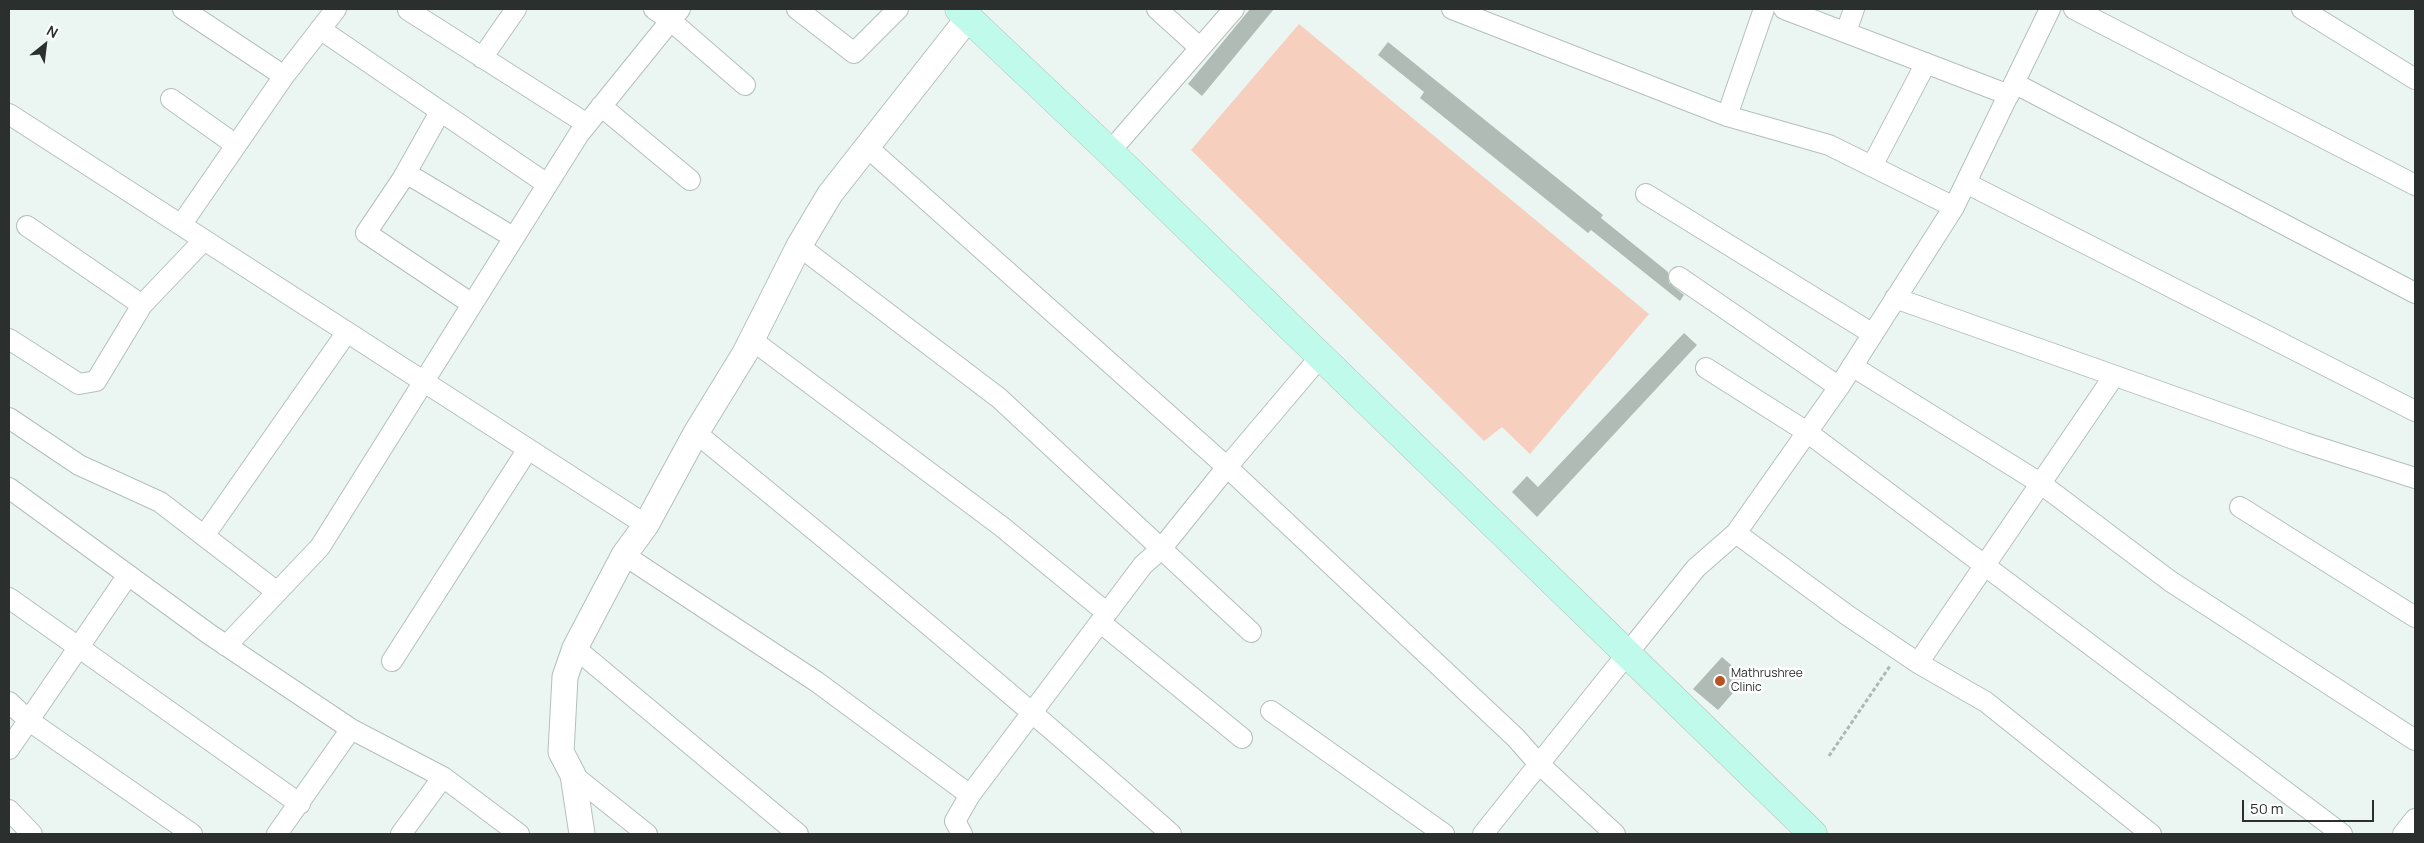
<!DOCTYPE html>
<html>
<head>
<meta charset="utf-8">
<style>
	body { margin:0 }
	#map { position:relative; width:2424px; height:843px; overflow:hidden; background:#ebf6f2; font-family:Manrope,sans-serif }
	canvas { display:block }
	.frame { position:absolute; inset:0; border:10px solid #2b2f2d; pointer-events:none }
	.north { position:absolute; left:20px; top:20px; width:50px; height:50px; -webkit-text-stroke:4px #fff; paint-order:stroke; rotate:29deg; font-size:14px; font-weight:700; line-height:20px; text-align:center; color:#2b2f2d }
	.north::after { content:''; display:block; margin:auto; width:18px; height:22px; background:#2b2f2d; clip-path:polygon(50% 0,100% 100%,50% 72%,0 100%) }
	.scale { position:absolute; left:2242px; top:800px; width:132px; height:22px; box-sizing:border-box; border:2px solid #2b2f2d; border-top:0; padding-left:6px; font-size:15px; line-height:18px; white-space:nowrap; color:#2b2f2d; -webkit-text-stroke:4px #fff; paint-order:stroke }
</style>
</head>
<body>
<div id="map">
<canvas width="2424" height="843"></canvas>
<div class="frame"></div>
<div class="north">N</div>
<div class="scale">50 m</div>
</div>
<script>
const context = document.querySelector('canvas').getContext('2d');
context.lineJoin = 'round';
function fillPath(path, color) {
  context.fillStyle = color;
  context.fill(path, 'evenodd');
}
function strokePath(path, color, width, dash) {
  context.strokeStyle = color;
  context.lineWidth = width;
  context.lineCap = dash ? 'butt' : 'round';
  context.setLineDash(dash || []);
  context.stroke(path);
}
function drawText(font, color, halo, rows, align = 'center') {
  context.font = font + ' Manrope,sans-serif';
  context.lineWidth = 5;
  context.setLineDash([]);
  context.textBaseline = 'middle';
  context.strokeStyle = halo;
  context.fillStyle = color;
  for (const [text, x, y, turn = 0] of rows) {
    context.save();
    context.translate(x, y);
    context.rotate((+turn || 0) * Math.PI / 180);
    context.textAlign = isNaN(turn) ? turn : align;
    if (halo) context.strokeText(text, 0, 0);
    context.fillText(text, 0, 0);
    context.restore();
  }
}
const green = new Path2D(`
	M 1299,24 L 1649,314 L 1530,454 L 1502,427 L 1484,441 L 1191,150 Z`);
const building = new Path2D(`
	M 1250,9 L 1274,9 L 1202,96 L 1188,84 Z
	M 1388,42 L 1603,215 L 1601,218 L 1668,272 L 1669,283 L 1684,295 L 1680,301 L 1591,230 L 1588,233 L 1420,98 L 1424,92 L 1378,55 Z
	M 1684,333 L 1697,345 L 1537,517 L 1512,492 L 1527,476 L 1538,487 Z
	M 1722,657 L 1746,678 L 1718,710 L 1693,689 Z`);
const path = new Path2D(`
	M 1829,756 L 1890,666`);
const minor = new Path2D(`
	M 183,9 L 284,76
	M 409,9 L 408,10 L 587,124
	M 654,9 L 670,20 L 745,85
	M 797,9 L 854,53 L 898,9
	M 1157,9 L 1199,47
	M 1452,9 L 1727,116 L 1829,145 L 1954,207
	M 1784,9 L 2009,95
	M 2074,9 L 2415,185
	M 2302,9 L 2415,79
	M 320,29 L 547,184
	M 1846,32 L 1854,9
	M 482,58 L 516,9
	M 2014,83 L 2415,293
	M 171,99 L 236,145
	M 601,106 L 690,180
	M 440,112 L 403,178 L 366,233 L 472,304
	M 9,114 L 646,525
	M 1727,116 L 1764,9
	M 1120,140 L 1234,9
	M 867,147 L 1227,467 L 1516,738 L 1538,763 L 1615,834
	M 1872,166 L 1926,63
	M 406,173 L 513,237
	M 1966,183 L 2415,411
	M 1646,194 L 1873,334
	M 181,225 L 284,76 L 336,9
	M 27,226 L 142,305
	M 799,246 L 999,398 L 1251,632
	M 1679,277 L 1839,387
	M 1895,298 L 2305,443 L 2415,478
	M 9,339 L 79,384 L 96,381 L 142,305 L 204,240
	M 752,340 L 1001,526 L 1107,613
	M 1852,366 L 2040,483 L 2170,581 L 2415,740
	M 1706,368 L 1807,432 L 2342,834
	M 9,418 L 79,465 L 160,502 L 277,592
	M 696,433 C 857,564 1016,696 1171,834
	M 9,488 L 209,634 L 351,729 L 443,777 L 519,834
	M 2240,507 L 2415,617
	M 1736,533 L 1847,615 L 1918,663 L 1986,702 L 2151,834
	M 204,536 L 347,332
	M 624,555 L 817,682 L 970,795
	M 9,598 L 300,804
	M 1100,622 L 1242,738
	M 1635,644 L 1696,568 L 1736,533 L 1839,387 L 1954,207 L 2050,9
	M 226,646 L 320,547 L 579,134 L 680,9
	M 575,648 L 798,834
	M 392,661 L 528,449
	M 1918,663 L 2114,376
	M 9,702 L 28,720 L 192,834
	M 1271,711 L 1444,834
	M 9,749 L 128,575
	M 573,775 L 647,834
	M 9,810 L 32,834
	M 277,834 L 351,729
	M 401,834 L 443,777
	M 962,834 L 955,821 L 970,795 L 1143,565 L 1161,549 L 1227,467 L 1320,357
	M 1483,834 L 1627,654
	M 2403,834 L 2415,819`);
const tertiary = new Path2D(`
	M 582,834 L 573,775 L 561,752 L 565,677 L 575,648 L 624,555 L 646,525 L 696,433 L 745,353 L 799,246 L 830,194 L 969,17`);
const secondary = new Path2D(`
	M 959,9 L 1110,152 L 1813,834`);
const markers = [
	[1720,681,6,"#b85224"]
];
const poiNames = [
	["Mathrushree",1731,674],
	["Clinic",1731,688]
];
fillPath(green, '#f7cfbe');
fillPath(building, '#b0bbb6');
strokePath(minor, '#b4bfbb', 22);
strokePath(tertiary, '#b4bfbb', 27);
strokePath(secondary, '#b4bfbb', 29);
strokePath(path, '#aeb7b4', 3, [4, 2.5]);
strokePath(minor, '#fff', 20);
strokePath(tertiary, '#fff', 25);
strokePath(secondary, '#c0faeb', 28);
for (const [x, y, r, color] of markers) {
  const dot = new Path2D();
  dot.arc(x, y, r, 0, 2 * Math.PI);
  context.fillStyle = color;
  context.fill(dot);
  strokePath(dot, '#fff', 2);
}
drawText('12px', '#2b2f2d', '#fff', poiNames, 'left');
</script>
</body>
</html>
